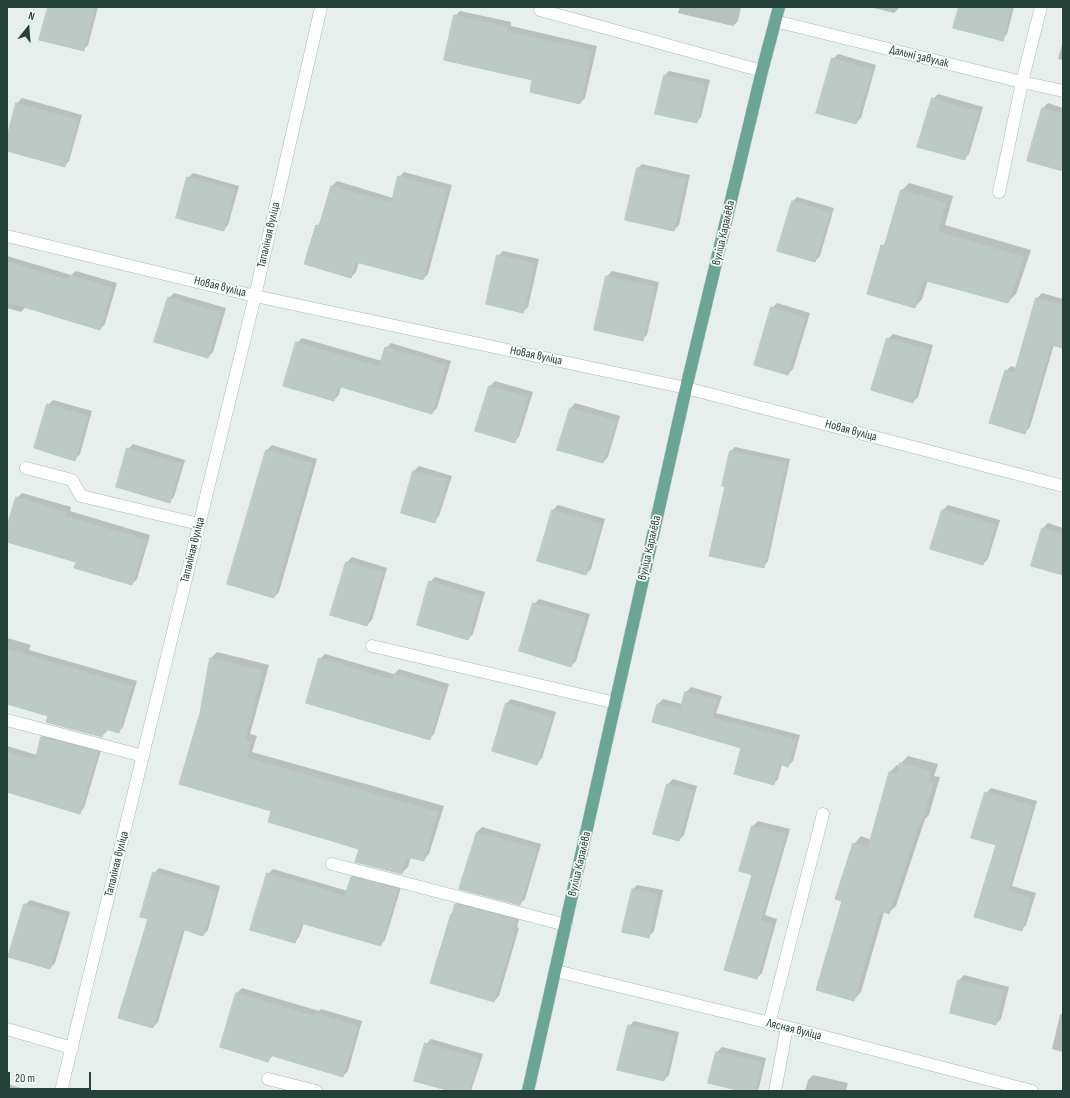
<!DOCTYPE html>
<html>
<head>
<meta charset="utf-8">
<style>
	body { margin:0 }
	#map { position:relative; width:1070px; height:1098px; overflow:hidden; background:#e6efeb; font-family:"Sofia Sans Condensed",sans-serif }
	canvas { display:block }
	.frame { position:absolute; inset:0; border:8px solid #24423a; pointer-events:none }
	.north { position:absolute; left:8px; top:8px; width:40px; height:40px; -webkit-text-stroke:3px #f7fbf9; paint-order:stroke; rotate:17deg; font-size:11px; font-weight:700; line-height:16px; text-align:center; color:#24423a }
	.north::after { content:''; display:block; margin:auto; width:14px; height:18px; background:#24423a; clip-path:polygon(50% 0,100% 100%,50% 72%,0 100%) }
	.scale { position:absolute; left:8px; top:1072px; width:83px; height:18px; box-sizing:border-box; border:2px solid #24423a; border-top:0; padding-left:5px; font-size:12px; line-height:14px; white-space:nowrap; color:#24423a; -webkit-text-stroke:3px #f7fbf9; paint-order:stroke }
</style>
</head>
<body>
<div id="map">
<canvas width="1070" height="1098"></canvas>
<div class="frame"></div>
<div class="north">N</div>
<div class="scale">20 m</div>
</div>
<script>
const context = document.querySelector('canvas').getContext('2d');
context.lineJoin = 'round';
function fillPath(path, color) {
  context.fillStyle = color;
  context.fill(path, 'evenodd');
}
function strokePath(path, color, width, dash) {
  context.strokeStyle = color;
  context.lineWidth = width;
  context.lineCap = dash ? 'butt' : 'round';
  context.setLineDash(dash || []);
  context.stroke(path);
}
function drawText(font, color, halo, rows, align = 'center') {
  context.font = font + ' "Sofia Sans Condensed",sans-serif';
  context.lineWidth = 3.5;
  context.setLineDash([]);
  context.textBaseline = 'middle';
  context.strokeStyle = halo;
  context.fillStyle = color;
  for (const [text, x, y, turn = 0] of rows) {
    context.save();
    context.translate(x, y);
    context.rotate((+turn || 0) * Math.PI / 180);
    context.textAlign = isNaN(turn) ? turn : align;
    if (halo) context.strokeText(text, 0, 0);
    context.fillText(text, 0, 0);
    context.restore();
  }
}
const shadow = new Path2D(`
	M 49,7 L 98,7 L 88,45 L 83,50 Z
	M 680,7 L 741,7 L 738,21 L 733,26 L 678,13 Z
	M 870,7 L 900,7 L 894,13 Z
	M 960,7 L 1014,7 L 1007,34 L 1002,39 Z
	M 460,11 L 511,22 L 511,26 L 597,46 L 585,98 L 580,103 L 534,80 L 455,16 Z
	M 1063,41 L 1063,60 L 1058,59 Z
	M 838,54 L 876,65 L 861,118 L 856,123 L 833,59 Z
	M 669,71 L 710,80 L 701,117 L 696,122 L 664,76 Z
	M 938,94 L 983,107 L 969,154 L 964,159 L 933,99 Z
	M 22,98 L 82,115 L 69,161 L 64,166 L 7,150 L 7,141 L 17,103 Z
	M 1048,103 L 1063,108 L 1063,170 L 1028,160 L 1043,108 Z
	M 642,164 L 690,175 L 679,225 L 674,230 L 637,169 Z
	M 404,172 L 452,185 L 428,274 L 423,279 L 359,262 L 356,272 L 351,277 L 317,226 L 322,221 L 332,186 L 337,181 L 393,198 L 399,177 Z
	M 193,173 L 239,186 L 228,225 L 223,230 L 188,178 Z
	M 909,183 L 953,196 L 945,225 L 1031,250 L 1016,294 L 1008,302 L 928,280 L 922,299 L 915,307 L 882,246 L 887,241 L 902,190 Z
	M 797,197 L 834,208 L 820,256 L 815,261 L 792,202 Z
	M 503,251 L 539,259 L 528,307 L 523,312 L 498,256 Z
	M 7,256 L 71,275 L 76,271 L 117,283 L 105,324 L 100,329 L 26,307 L 21,312 L 7,308 Z
	M 612,271 L 659,282 L 647,335 L 642,340 L 595,329 L 607,276 Z
	M 174,293 L 226,308 L 213,352 L 208,357 L 169,298 Z
	M 1042,293 L 1063,299 L 1063,347 L 1054,344 L 1030,427 L 1025,432 L 1006,371 L 1011,366 L 1016,368 L 1037,298 Z
	M 777,303 L 810,313 L 793,369 L 788,374 L 772,308 Z
	M 893,334 L 933,345 L 918,397 L 913,402 L 888,339 Z
	M 302,338 L 382,361 L 386,348 L 391,343 L 451,361 L 437,408 L 432,413 L 341,386 L 339,395 L 334,400 L 297,343 Z
	M 495,381 L 533,392 L 519,437 L 514,442 L 490,386 Z
	M 53,400 L 92,411 L 80,454 L 75,459 L 48,405 Z
	M 575,403 L 620,416 L 608,457 L 603,462 L 559,449 L 571,408 Z
	M 133,444 L 185,460 L 174,497 L 169,502 L 128,449 Z
	M 272,445 L 317,459 L 279,592 L 274,597 L 229,583 L 267,450 Z
	M 735,447 L 790,459 L 768,561 L 763,566 L 726,486 L 730,452 Z
	M 419,466 L 452,476 L 439,516 L 434,521 L 402,512 L 414,471 Z
	M 22,493 L 71,507 L 70,511 L 150,535 L 137,579 L 132,584 L 77,561 L 7,541 L 7,531 L 17,498 Z
	M 558,505 L 605,519 L 591,569 L 586,574 L 538,560 L 553,510 Z
	M 948,505 L 1000,520 L 988,559 L 983,564 L 943,510 Z
	M 1048,523 L 1063,528 L 1063,574 L 1043,528 Z
	M 352,557 L 387,568 L 372,620 L 367,625 L 347,562 Z
	M 435,577 L 485,592 L 473,634 L 468,639 L 430,582 Z
	M 539,599 L 590,614 L 576,661 L 571,666 L 534,604 Z
	M 7,638 L 31,645 L 29,650 L 137,681 L 123,727 L 118,732 L 108,728 L 107,731 L 102,736 L 49,715 L 7,702 Z
	M 217,652 L 269,665 L 250,734 L 257,736 L 252,752 L 444,806 L 429,854 L 423,860 L 411,857 L 408,867 L 402,873 L 360,848 L 273,810 L 201,714 L 211,658 Z
	M 325,654 L 394,674 L 399,669 L 449,684 L 434,734 L 429,739 L 320,659 Z
	M 691,687 L 722,696 L 716,713 L 800,735 L 793,761 L 788,766 L 782,764 L 778,779 L 773,784 L 742,748 L 653,722 L 658,704 L 663,699 L 682,704 L 686,692 Z
	M 511,699 L 556,712 L 542,758 L 537,763 L 506,704 Z
	M 47,732 L 102,747 L 84,808 L 79,813 L 7,791 L 7,746 L 37,755 L 42,737 Z
	M 908,756 L 938,764 L 934,776 L 940,777 L 929,815 L 925,819 L 896,906 L 888,913 L 884,912 L 861,992 L 854,1000 L 843,900 L 854,844 L 861,836 L 871,840 L 890,772 L 897,765 L 900,766 L 901,763 Z
	M 673,779 L 697,786 L 684,835 L 679,840 L 668,784 Z
	M 991,788 L 1037,801 L 1012,886 L 1036,893 L 1026,925 L 1021,930 L 975,917 L 997,845 L 986,793 Z
	M 758,821 L 790,829 L 765,915 L 777,919 L 762,973 L 757,978 L 753,874 L 753,826 Z
	M 482,827 L 541,844 L 525,899 L 520,904 L 460,889 L 477,832 Z
	M 159,868 L 220,886 L 208,930 L 203,935 L 185,929 L 158,1022 L 153,1027 L 149,918 L 154,873 Z
	M 273,869 L 348,891 L 352,877 L 357,872 L 402,884 L 385,940 L 380,945 L 304,923 L 299,937 L 295,942 L 268,874 Z
	M 637,885 L 663,890 L 654,931 L 649,936 L 632,890 Z
	M 461,899 L 520,915 L 517,927 L 519,928 L 499,996 L 494,1001 L 451,914 L 453,912 L 456,904 Z
	M 30,900 L 70,912 L 55,963 L 50,968 L 25,905 Z
	M 964,975 L 1009,987 L 1001,1019 L 996,1024 L 959,980 Z
	M 242,988 L 319,1011 L 321,1009 L 362,1021 L 348,1071 L 343,1076 L 273,1055 L 268,1061 L 221,1047 L 237,993 Z
	M 1063,1012 L 1063,1052 L 1052,1049 L 1060,1015 Z
	M 634,1021 L 679,1032 L 669,1075 L 664,1080 L 629,1026 Z
	M 431,1039 L 483,1054 L 471,1091 L 454,1091 L 426,1044 Z
	M 722,1047 L 766,1058 L 759,1088 L 756,1091 L 745,1091 L 717,1052 Z
	M 813,1075 L 848,1083 L 846,1091 L 805,1091 L 808,1080 Z
	M 7,1084 L 21,1088 L 20,1091 L 7,1091 Z`);
const building = new Path2D(`
	M 48,7 L 95,7 L 84,51 L 39,40 Z
	M 959,7 L 1011,7 L 1003,41 L 953,28 Z
	M 454,15 L 507,27 L 506,31 L 592,51 L 580,104 L 530,92 L 532,80 L 444,60 Z
	M 832,58 L 872,70 L 856,124 L 816,113 Z
	M 664,75 L 705,85 L 697,123 L 655,114 Z
	M 932,98 L 979,112 L 965,160 L 917,147 Z
	M 16,103 L 78,120 L 65,167 L 7,151 L 7,137 Z
	M 1042,108 L 1063,114 L 1063,171 L 1027,161 Z
	M 637,168 L 686,179 L 674,231 L 625,220 Z
	M 398,176 L 447,190 L 423,280 L 356,262 L 351,278 L 304,264 L 316,225 L 319,226 L 331,186 L 391,203 Z
	M 187,177 L 235,190 L 224,231 L 176,218 Z
	M 901,190 L 946,203 L 938,232 L 1024,257 L 1008,303 L 923,280 L 915,308 L 867,294 L 881,245 L 884,246 Z
	M 792,201 L 830,213 L 815,262 L 777,251 Z
	M 497,255 L 535,264 L 523,313 L 486,304 Z
	M 7,262 L 68,280 L 70,275 L 112,288 L 100,330 L 7,302 Z
	M 606,276 L 655,287 L 643,341 L 594,330 Z
	M 168,297 L 221,313 L 208,358 L 154,342 Z
	M 1036,298 L 1063,305 L 1063,348 L 1051,345 L 1025,434 L 989,423 L 1005,370 L 1014,373 Z
	M 771,307 L 805,318 L 788,375 L 754,365 Z
	M 887,338 L 929,350 L 913,403 L 871,390 Z
	M 296,342 L 379,367 L 385,347 L 446,365 L 432,414 L 338,386 L 334,401 L 283,386 Z
	M 489,386 L 528,397 L 515,443 L 475,431 Z
	M 47,404 L 88,416 L 75,461 L 34,448 Z
	M 570,408 L 616,421 L 603,463 L 557,450 Z
	M 127,448 L 181,464 L 170,503 L 116,487 Z
	M 266,450 L 312,463 L 274,598 L 227,584 Z
	M 730,451 L 786,463 L 764,568 L 709,556 L 725,487 L 722,486 Z
	M 413,471 L 447,480 L 435,523 L 401,513 Z
	M 16,497 L 66,512 L 65,516 L 146,540 L 132,585 L 74,568 L 76,562 L 7,542 L 7,527 Z
	M 552,510 L 601,524 L 586,575 L 537,561 Z
	M 942,510 L 996,525 L 983,565 L 930,549 Z
	M 1042,528 L 1063,534 L 1063,575 L 1031,566 Z
	M 346,562 L 383,572 L 367,626 L 330,615 Z
	M 429,581 L 481,597 L 468,640 L 417,625 Z
	M 533,603 L 585,618 L 571,667 L 519,651 Z
	M 7,649 L 132,686 L 119,733 L 105,729 L 102,737 L 46,722 L 48,716 L 7,704 Z
	M 210,658 L 263,671 L 245,740 L 251,742 L 247,758 L 438,812 L 424,861 L 407,857 L 402,874 L 355,862 L 359,849 L 268,822 L 271,811 L 179,784 L 200,713 Z
	M 319,658 L 392,680 L 394,674 L 445,689 L 430,740 L 306,703 Z
	M 685,692 L 717,700 L 712,718 L 796,740 L 788,767 L 779,764 L 774,785 L 734,774 L 741,748 L 652,722 L 657,704 L 680,710 Z
	M 506,703 L 552,717 L 537,765 L 492,751 Z
	M 41,737 L 98,752 L 80,814 L 7,792 L 7,752 L 35,760 Z
	M 900,763 L 931,771 L 928,783 L 933,784 L 922,823 L 920,822 L 889,914 L 880,911 L 854,1001 L 816,990 L 842,901 L 835,899 L 853,843 L 868,848 L 889,772 L 897,774 Z
	M 667,784 L 693,791 L 679,841 L 653,834 Z
	M 985,792 L 1033,806 L 1008,891 L 1031,898 L 1022,931 L 974,917 L 996,845 L 971,838 Z
	M 752,826 L 786,834 L 761,920 L 773,924 L 757,979 L 724,970 L 752,875 L 739,871 Z
	M 477,832 L 537,849 L 520,905 L 459,889 Z
	M 153,872 L 216,891 L 203,936 L 182,929 L 153,1028 L 118,1018 L 148,919 L 140,917 Z
	M 267,873 L 345,896 L 351,877 L 398,889 L 381,946 L 301,923 L 295,943 L 250,930 Z
	M 632,889 L 658,895 L 649,938 L 622,932 Z
	M 24,904 L 66,916 L 50,969 L 8,957 Z
	M 455,904 L 516,920 L 512,932 L 515,933 L 494,1002 L 430,983 L 451,914 L 452,914 Z
	M 958,980 L 1004,991 L 996,1025 L 950,1013 Z
	M 236,993 L 314,1016 L 315,1013 L 358,1026 L 343,1077 L 270,1055 L 268,1062 L 220,1047 Z
	M 628,1025 L 675,1036 L 664,1081 L 617,1070 Z
	M 425,1043 L 479,1059 L 469,1091 L 450,1091 L 414,1081 Z
	M 716,1052 L 762,1062 L 755,1091 L 741,1091 L 708,1083 Z`);
const minor = new Path2D(`
	M 540,10 L 762,71
	M 775,21 L 1022,82 L 1063,91
	M 999,192 L 1022,82 L 1041,7
	M 7,236 L 255,296 L 686,388 L 1063,486
	M 26,468 L 72,480 L 81,496 L 199,524
	M 372,646 L 616,703
	M 7,720 L 143,756
	M 332,864 L 566,925
	M 556,971 L 787,1027 L 1032,1091
	M 769,1024 L 823,814
	M 7,1029 L 72,1048
	M 268,1079 L 316,1091
	M 61,1091 L 255,296 L 321,7
	M 775,1091 L 787,1027`);
const major = new Path2D(`
	M 528,1091 L 686,388 L 762,71 L 779,7`);
const streetNames = [
	["Дальні завулак",919,57,14],
	["вуліца Каралёва",724,233,-77],
	["Тапаліная вуліца",269,235,-77],
	["Новая вуліца",220,287,14],
	["Новая вуліца",536,356,12],
	["Новая вуліца",851,431,15],
	["вуліца Каралёва",650,548,-77],
	["Тапаліная вуліца",193,550,-76],
	["Тапаліная вуліца",117,864,-76],
	["вуліца Каралёва",580,864,-77],
	["Лясная вуліца",794,1030,14]
];
fillPath(shadow, '#0003');
fillPath(building, '#bbcac4');
strokePath(building, '#b8c9c2', 1);
strokePath(minor, '#a8b8b2', 13);
strokePath(major, '#c2cac8', 13);
strokePath(minor, '#fff', 12);
strokePath(major, '#6aa596', 12);
drawText('12px', '#24423a', '#f7fbf9', streetNames);
</script>
</body>
</html>
